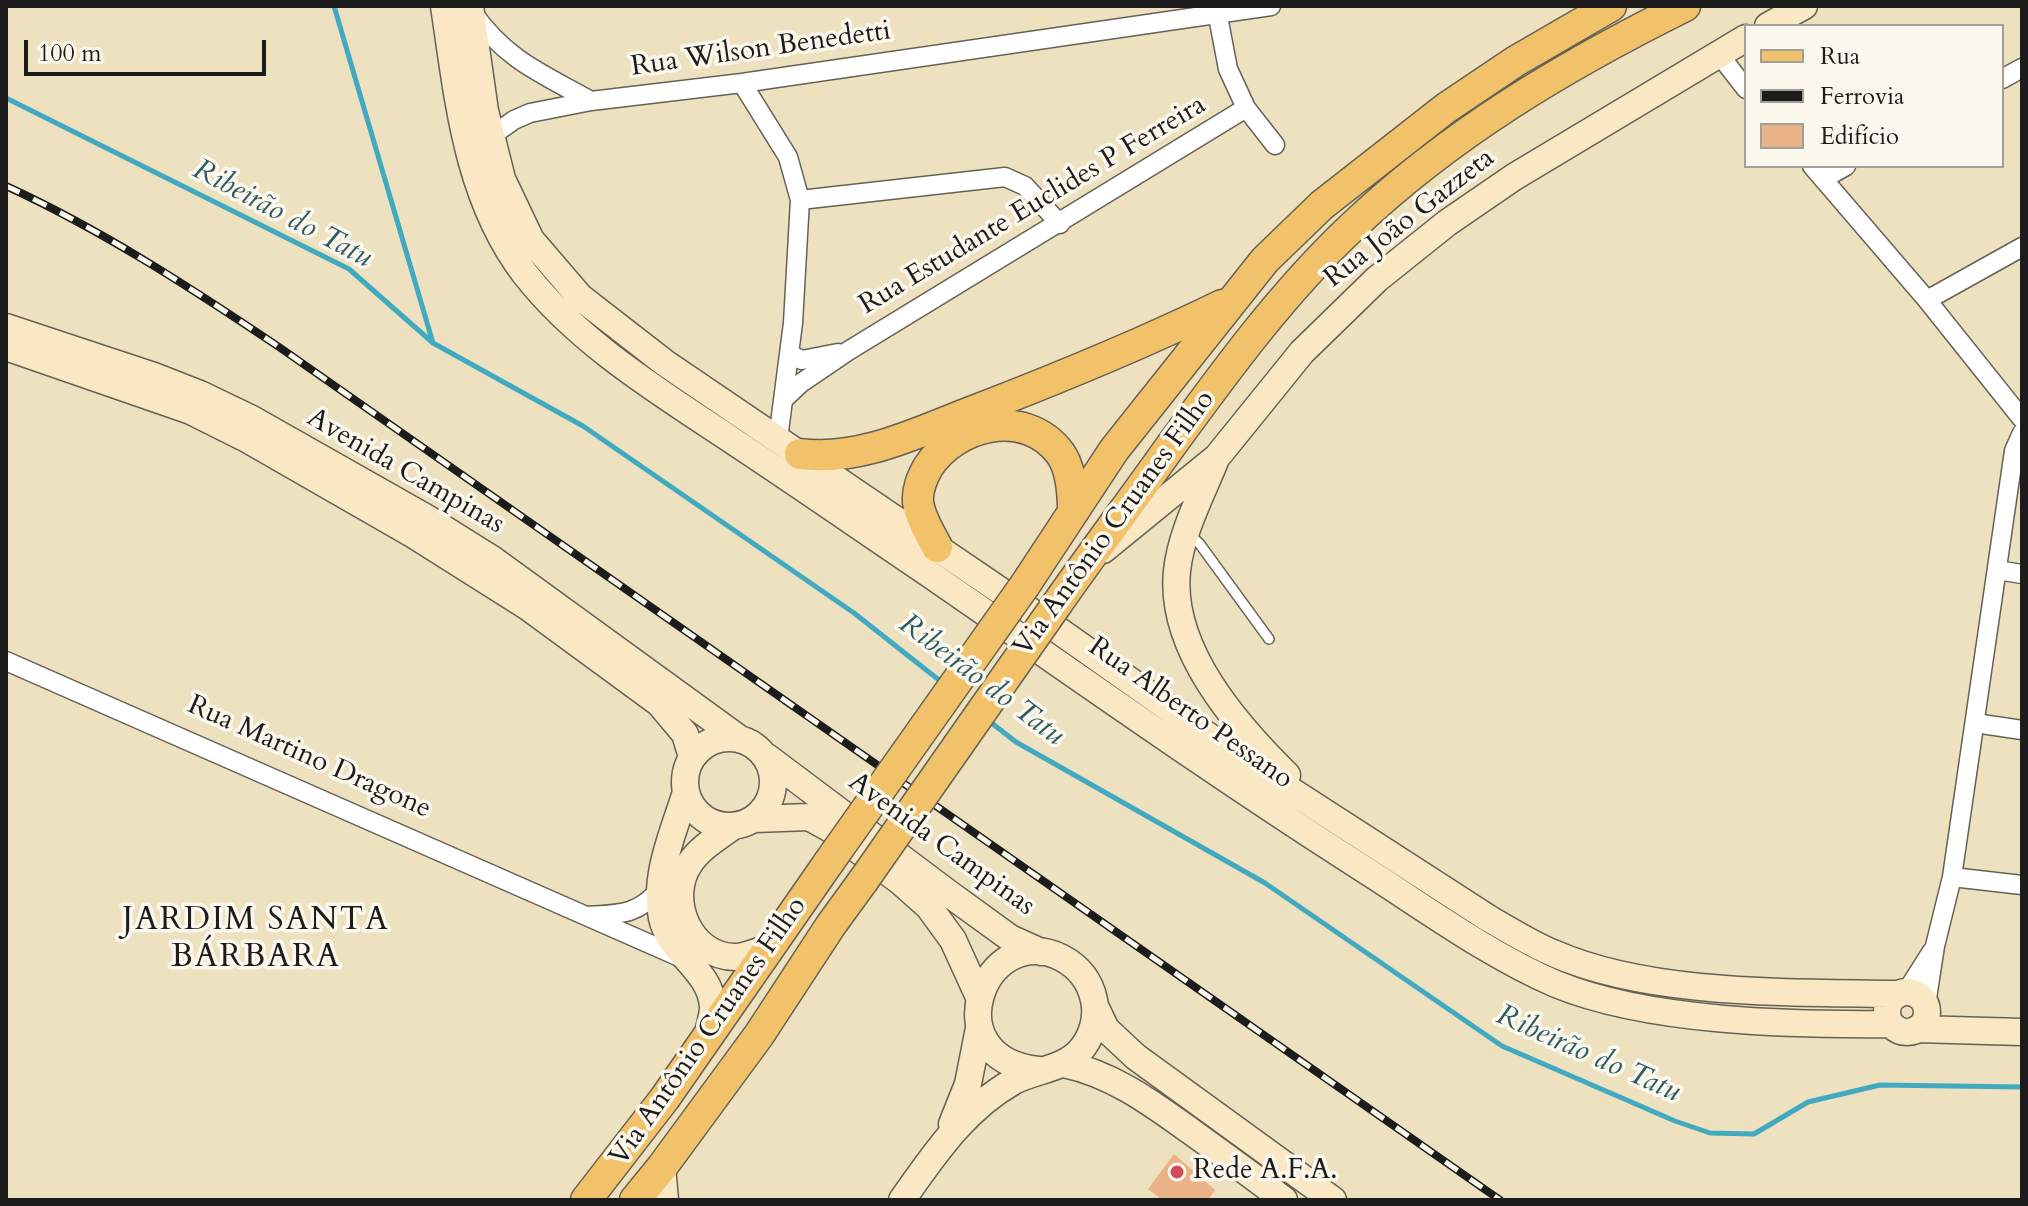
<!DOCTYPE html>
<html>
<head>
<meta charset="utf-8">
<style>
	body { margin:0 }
	#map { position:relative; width:2028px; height:1206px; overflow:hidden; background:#ede1c0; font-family:Cardo,serif }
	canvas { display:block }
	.frame { position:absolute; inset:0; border:8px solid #1c1c1c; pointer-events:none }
	.legend { position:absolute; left:1744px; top:24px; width:260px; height:144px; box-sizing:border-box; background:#fbf7ec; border:2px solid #a29f99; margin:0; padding:10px 14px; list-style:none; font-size:24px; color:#1c1c1c }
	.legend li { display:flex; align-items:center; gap:16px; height:40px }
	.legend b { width:40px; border:2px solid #a29f99 }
	.scale { position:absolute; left:24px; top:40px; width:242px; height:36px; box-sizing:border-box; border:4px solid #1c1c1c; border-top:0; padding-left:10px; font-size:24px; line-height:28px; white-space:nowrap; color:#1c1c1c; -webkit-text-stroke:6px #fbf7ec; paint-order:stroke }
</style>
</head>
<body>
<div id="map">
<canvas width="2028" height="1206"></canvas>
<div class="frame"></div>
<ul class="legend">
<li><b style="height:10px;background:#f2c26a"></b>Rua</li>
<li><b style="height:10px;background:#1c1c1c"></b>Ferrovia</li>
<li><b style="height:22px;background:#eab287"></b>Edifício</li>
</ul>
<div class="scale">100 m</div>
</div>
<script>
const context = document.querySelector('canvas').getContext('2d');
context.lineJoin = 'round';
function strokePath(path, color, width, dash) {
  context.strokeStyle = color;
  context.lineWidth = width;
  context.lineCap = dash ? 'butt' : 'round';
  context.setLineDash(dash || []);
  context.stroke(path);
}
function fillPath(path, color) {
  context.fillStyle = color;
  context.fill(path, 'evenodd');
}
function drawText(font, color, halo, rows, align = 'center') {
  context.font = font + ' Cardo,serif';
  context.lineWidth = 7;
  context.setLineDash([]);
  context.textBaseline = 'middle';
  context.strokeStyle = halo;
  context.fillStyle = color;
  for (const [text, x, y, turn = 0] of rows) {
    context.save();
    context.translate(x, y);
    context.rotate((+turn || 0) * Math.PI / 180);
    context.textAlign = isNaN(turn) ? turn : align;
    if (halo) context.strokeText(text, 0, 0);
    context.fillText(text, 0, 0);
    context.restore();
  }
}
const stream = new Path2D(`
	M 334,6 L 433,343
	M 6,98 L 349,269 L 433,343 L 583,426 L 854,613 L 944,684
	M 989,721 L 1016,742 L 1265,883 L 1502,1046 L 1675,1121 L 1710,1133 L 1754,1134 L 1808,1102 L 1880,1085 L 2022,1087`);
const building = new Path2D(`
	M 1174,1154 L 1215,1190 L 1208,1200 L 1162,1200 L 1148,1189 Z`);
const lane = new Path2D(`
	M 1190,535 L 1199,543 L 1269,639`);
const street = new Path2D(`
	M 1216,6 L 1228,69 L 1246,108 L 1275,145
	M 473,13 C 507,61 543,74 591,101
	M 1718,53 L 1746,89
	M 2002,79 L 2022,68
	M 742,83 L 788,157 L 800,200 L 793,323 L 778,439
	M 490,137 L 514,120 L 530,113 L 591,101 L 742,83 L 1271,6
	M 1812,166 L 1927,300 L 2022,419
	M 1823,179 L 1846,166
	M 800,200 L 1005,177 L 1025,186 L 1060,224
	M 1927,300 L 2022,247
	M 789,354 L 802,360 L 838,353
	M 785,398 L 801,383 L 848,351 L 1246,108
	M 1997,570 L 2022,574
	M 6,661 L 684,959
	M 1975,723 L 2022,730
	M 1952,877 L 2022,885
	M 587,916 C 620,914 638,915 660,889
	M 1906,992 L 1932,951
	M 1926,1005 L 1935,946 L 1952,877 L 2014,451 L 2022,433`);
const secondary = new Path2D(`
	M 444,6 C 458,98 466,197 525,274 C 579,343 658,391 730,439 C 795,482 860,527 925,571 C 1070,671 1213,773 1362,868 C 1425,908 1487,954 1556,984 C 1648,1022 1792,1025 1891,1024
	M 470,6 L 485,111 L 502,179 L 531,240 L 580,297 L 665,363 L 1048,623 L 1231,752 L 1488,918 C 1509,930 1531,944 1553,953 C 1650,996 1792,992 1897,994
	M 1768,26 L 1804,6
	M 6,327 L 154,376 L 200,394 L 252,419 L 425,517 L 492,559 L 737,737
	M 6,347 L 191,411 L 245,438 L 414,535 L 528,607 L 659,703 L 685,734 L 692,757
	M 1215,461 C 1201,496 1181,533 1177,571 C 1169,648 1235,724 1287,775
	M 1103,550 L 1217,457 L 1302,352 L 1377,279 L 1447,223 L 1514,177 L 1746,38
	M685 782a44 44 0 1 1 88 0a44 44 0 1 1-88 0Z
	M 767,757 L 948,893 L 1010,938 L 1041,952
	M 686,792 C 674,831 653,876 662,918 C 670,954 711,970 713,1007 C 713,1016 709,1028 707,1037
	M 754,819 L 809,817 L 829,828 L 901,882 L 929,907 L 953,940 L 979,997
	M 732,827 C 717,838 700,848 690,863 C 665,899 690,957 735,957 C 746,957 760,950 771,947
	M1887 1012a20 20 0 1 1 40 0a20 20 0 1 1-40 0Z
	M 1095,1006 L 1106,1029 L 1136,1057 L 1333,1200
	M 1917,1029 L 2022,1032
	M 1064,1064 C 1112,1074 1150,1102 1189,1130 C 1221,1153 1253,1176 1284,1200
	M 952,1124 L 968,1084 L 979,1028
	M 662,1167 L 665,1200
	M 902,1200 C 934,1155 964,1109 1014,1081 C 1035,1070 1064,1069 1080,1051 C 1092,1037 1098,1018 1094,1000 C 1090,981 1079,967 1062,958 C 985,919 931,1058 1038,1070`);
const primary = new Path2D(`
	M 800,454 C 861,462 920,431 976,410 C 1059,378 1142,344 1222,305
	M 937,547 C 930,533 920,518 918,502 C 917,489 922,478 928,467 C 956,424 1025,407 1060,453 C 1071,468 1073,494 1073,512
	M 1025,585 L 1114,450 L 1265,260 L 1322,205 L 1446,108 L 1516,61 L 1611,6
	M 1057,604 C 1094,551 1133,499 1170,447 C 1226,370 1283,292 1352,227 C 1450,134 1564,66 1685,6
	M 586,1200 L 665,1098 L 829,862
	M 635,1200 L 662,1167 L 759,1035 L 831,925 L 863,881`);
const rail = new Path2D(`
	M 6,186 C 102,230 191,288 279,347 L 1500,1200`);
const primaryBridge = new Path2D(`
	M 829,862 L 1025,585
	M 863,881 L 1057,604`);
const markers = [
	[1177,1172,8,"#d1495b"]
];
const streetNames = [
	["Rua Wilson Benedetti",761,50,-8],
	["Rua Estudante Euclides P Ferreira",1033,206,-31],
	["Rua João Gazzeta",1410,219,-38],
	["Avenida Campinas",405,472,30],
	["Via Antônio Cruanes Filho",1115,524,-54],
	["Rua Alberto Pessano",1190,714,35],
	["Rua Martino Dragone",309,758,24],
	["Avenida Campinas",941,845,36],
	["Via Antônio Cruanes Filho",709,1032,-55]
];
const poiNames = [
	["Rede A.F.A.",1193,1172]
];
const waterNames = [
	["Ribeirão do Tatu",282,215,28],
	["Ribeirão do Tatu",981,681,37],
	["Ribeirão do Tatu",1588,1055,24]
];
const quarterNames = [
	["JARDIM SANTA",256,922],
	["BÁRBARA",256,959]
];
strokePath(stream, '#41aac1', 5);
fillPath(building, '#eab287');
strokePath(lane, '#656155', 12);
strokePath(street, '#656155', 21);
strokePath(secondary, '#656155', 29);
strokePath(primary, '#656155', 33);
strokePath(lane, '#fff', 9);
strokePath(street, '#fff', 18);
strokePath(secondary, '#fae7c3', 26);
strokePath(primary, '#f2c26a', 30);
strokePath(rail, '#1c1c1c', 8);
strokePath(rail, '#fbf7ec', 5, [15]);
strokePath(primaryBridge, '#656155', 33, []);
strokePath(primaryBridge, '#f2c26a', 30);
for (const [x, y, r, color] of markers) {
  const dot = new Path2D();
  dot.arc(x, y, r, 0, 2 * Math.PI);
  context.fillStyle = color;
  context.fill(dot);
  strokePath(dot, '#fbf7ec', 3);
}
drawText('28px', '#1c1c1c', '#fbf7ec', streetNames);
drawText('28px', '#1c1c1c', '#fbf7ec', poiNames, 'left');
drawText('italic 30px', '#2d5c66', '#fbf7ec', waterNames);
context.letterSpacing = '2px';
drawText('32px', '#1c1c1c', '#fbf7ec', quarterNames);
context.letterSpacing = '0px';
</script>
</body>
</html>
